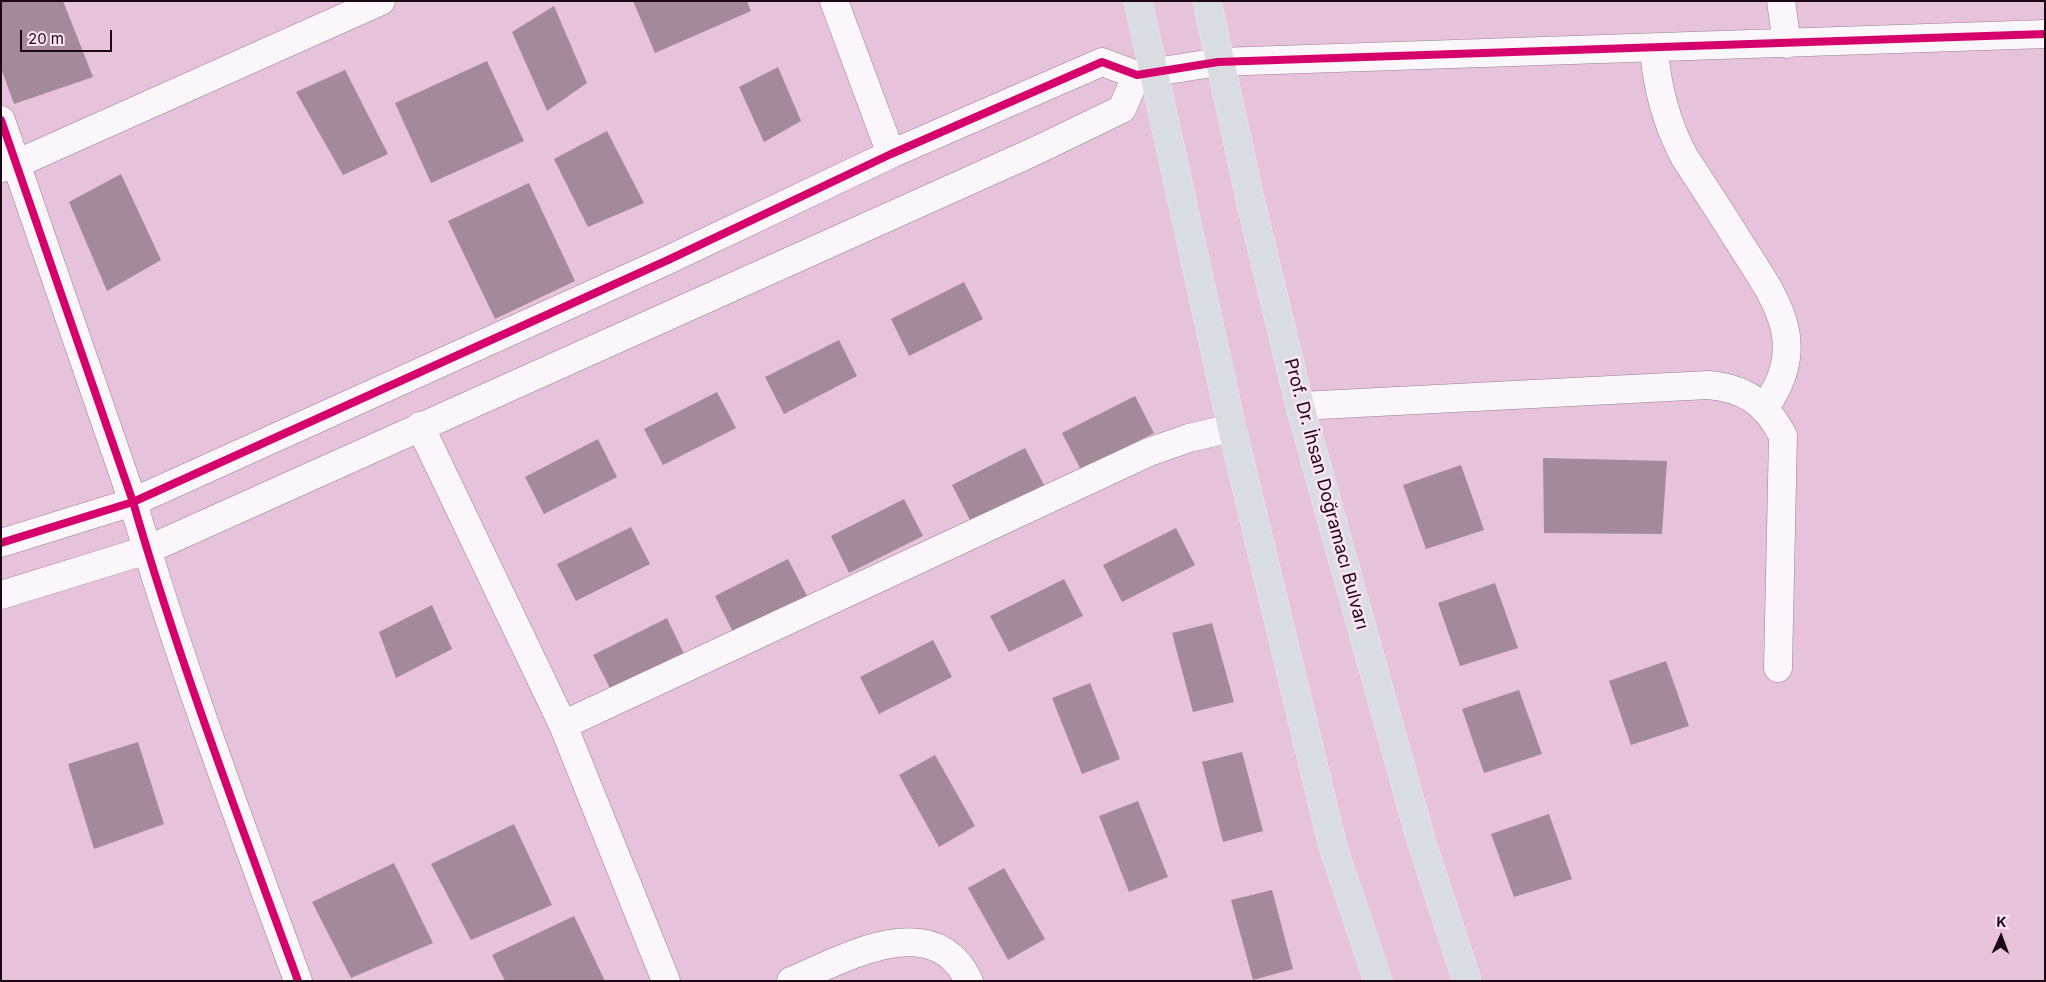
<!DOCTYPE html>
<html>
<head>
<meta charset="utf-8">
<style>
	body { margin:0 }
	#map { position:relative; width:2046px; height:982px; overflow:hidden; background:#e6c3da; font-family:Inter,sans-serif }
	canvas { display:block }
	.frame { position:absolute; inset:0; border:2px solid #1c0715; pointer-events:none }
	.north { position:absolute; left:1976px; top:912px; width:50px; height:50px; -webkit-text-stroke:4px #fee3f4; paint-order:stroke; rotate:2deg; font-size:14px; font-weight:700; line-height:20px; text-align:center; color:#1c0715 }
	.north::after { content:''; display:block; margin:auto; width:18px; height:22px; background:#1c0715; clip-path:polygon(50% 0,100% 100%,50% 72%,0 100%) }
	.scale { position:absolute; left:20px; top:30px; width:92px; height:22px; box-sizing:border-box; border:2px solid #1c0715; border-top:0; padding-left:6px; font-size:15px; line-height:18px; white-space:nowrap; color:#1c0715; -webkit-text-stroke:4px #fee3f4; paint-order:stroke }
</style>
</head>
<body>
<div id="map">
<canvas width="2046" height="982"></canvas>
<div class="frame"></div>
<div class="north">K</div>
<div class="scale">20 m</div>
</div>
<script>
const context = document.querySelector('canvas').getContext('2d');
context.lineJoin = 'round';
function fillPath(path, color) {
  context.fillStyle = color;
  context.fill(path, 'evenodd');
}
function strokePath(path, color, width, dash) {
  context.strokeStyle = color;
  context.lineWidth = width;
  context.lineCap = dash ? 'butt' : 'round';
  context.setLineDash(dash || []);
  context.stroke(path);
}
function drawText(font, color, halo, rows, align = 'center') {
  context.font = font + ' Inter,sans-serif';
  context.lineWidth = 5;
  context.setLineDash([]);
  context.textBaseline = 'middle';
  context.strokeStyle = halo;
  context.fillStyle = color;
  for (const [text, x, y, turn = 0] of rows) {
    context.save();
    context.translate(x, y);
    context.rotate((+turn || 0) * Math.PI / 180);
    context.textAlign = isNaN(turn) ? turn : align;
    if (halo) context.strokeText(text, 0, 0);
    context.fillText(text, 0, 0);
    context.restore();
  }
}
const building = new Path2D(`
	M 1,1 L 63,1 L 93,77 L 14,104 L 1,68 Z
	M 633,1 L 747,1 L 751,11 L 655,53 Z
	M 554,6 L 587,83 L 547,111 L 512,32 Z
	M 487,61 L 524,141 L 431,183 L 395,103 Z
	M 778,67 L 801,121 L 764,142 L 739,87 Z
	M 345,70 L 388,154 L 343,175 L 296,92 Z
	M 607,131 L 644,203 L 588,227 L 554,159 Z
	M 121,174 L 161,260 L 107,291 L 69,202 Z
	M 529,183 L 575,281 L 495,319 L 448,221 Z
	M 964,282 L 983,319 L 909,356 L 891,319 Z
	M 839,340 L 857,376 L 784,414 L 765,377 Z
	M 717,392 L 736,428 L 663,465 L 644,429 Z
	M 1135,396 L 1154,433 L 1081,470 L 1062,433 Z
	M 598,439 L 617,477 L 544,514 L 525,477 Z
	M 1025,448 L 1044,485 L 971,522 L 952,485 Z
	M 1543,458 L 1667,461 L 1662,534 L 1544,533 Z
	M 1461,465 L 1484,530 L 1426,549 L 1403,485 Z
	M 904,499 L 923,536 L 849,573 L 831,536 Z
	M 631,527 L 650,564 L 576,601 L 557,564 Z
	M 1176,528 L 1195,565 L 1122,602 L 1103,565 Z
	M 788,559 L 807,596 L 734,634 L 715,596 Z
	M 1064,579 L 1083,616 L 1009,652 L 990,616 Z
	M 1495,583 L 1518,648 L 1460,666 L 1438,603 Z
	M 432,605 L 452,649 L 396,678 L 379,632 Z
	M 667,618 L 685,656 L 612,692 L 593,655 Z
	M 1212,623 L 1234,702 L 1193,712 L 1172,633 Z
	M 933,640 L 952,677 L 879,714 L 860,677 Z
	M 1666,661 L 1689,726 L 1631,745 L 1609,681 Z
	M 1090,683 L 1120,759 L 1082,774 L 1052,698 Z
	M 1519,690 L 1542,754 L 1484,773 L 1462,709 Z
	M 138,742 L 164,824 L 94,849 L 68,764 Z
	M 1242,752 L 1263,831 L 1223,842 L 1202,762 Z
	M 935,755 L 975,826 L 939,847 L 899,775 Z
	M 1138,801 L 1168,877 L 1129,892 L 1099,816 Z
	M 1549,814 L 1572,879 L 1514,897 L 1491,834 Z
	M 514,824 L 552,905 L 471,940 L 431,864 Z
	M 394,863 L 433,943 L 351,978 L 312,902 Z
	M 1004,868 L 1045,939 L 1008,960 L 968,888 Z
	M 1272,890 L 1293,969 L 1253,980 L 1231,900 Z
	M 574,916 L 605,981 L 505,981 L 492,955 Z`);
const minor = new Path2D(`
	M 834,1 L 891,154
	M 1781,1 L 1787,44
	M 1654,49 C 1657,89 1666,123 1685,158 C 1704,187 1723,216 1741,245 C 1777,301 1810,344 1765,407
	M 1,120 L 133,502 C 180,664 240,822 298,981
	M 1,168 L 16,164 L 381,1
	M 1300,406 L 1708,385 C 1745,388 1766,403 1783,436 L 1778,668
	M 420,426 L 563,725 L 666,981
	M 1,543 L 133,502 L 668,260 L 891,154 L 1102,62 L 1137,75 L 1218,62 L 2045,34
	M 1,595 L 147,550 L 1033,152 L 1122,109 L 1137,75
	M 563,725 L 1149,452 L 1189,438 L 1232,428
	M 791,981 C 844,959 933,906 969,981`);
const major = new Path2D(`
	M 1138,1 L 1232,428 L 1333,847 L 1378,981
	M 1207,1 L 1250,199 L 1300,406 L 1421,840 L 1467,981`);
const cycleway = new Path2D(`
	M 1,120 L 133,502 C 180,664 240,822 298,981
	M 1,543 L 133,502 L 668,260 L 891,154 L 1102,62 L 1137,75 L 1218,62 L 2045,34`);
const streetNames = [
	["Prof. Dr. İhsan Doğramacı Bulvarı",1326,494,75]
];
fillPath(building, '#a3899a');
strokePath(minor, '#977e8f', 29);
strokePath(major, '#f4e4ee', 29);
strokePath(minor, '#fbf6f9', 28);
strokePath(major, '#d9dce1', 28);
strokePath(cycleway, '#d6006c', 8);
drawText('18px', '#1c0715', '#fee3f4', streetNames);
</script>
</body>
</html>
